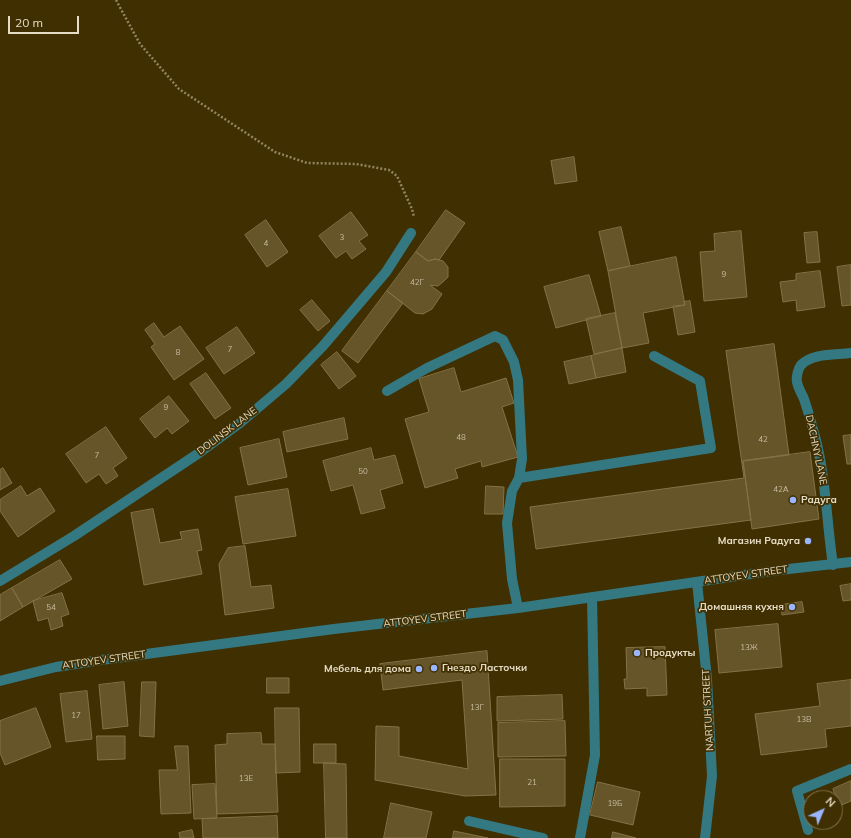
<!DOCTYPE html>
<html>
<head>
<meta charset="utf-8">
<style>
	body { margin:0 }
	#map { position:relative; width:851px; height:838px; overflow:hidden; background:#402f00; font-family:Mulish,sans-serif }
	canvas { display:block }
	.north { position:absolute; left:803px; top:790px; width:40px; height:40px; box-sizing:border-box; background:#402f00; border:1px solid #82744f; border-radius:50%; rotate:44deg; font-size:11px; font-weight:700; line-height:16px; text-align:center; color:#e5dcc5 }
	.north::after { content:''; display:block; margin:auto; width:14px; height:18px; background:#99b5fd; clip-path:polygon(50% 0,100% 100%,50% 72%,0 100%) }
	.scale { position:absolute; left:8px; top:16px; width:71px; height:18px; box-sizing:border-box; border:2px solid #e5dcc5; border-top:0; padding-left:5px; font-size:12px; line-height:14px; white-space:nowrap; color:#e5dcc5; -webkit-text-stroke:3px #402f00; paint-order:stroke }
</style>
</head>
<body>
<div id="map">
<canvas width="851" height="838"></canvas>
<div class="north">N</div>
<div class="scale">20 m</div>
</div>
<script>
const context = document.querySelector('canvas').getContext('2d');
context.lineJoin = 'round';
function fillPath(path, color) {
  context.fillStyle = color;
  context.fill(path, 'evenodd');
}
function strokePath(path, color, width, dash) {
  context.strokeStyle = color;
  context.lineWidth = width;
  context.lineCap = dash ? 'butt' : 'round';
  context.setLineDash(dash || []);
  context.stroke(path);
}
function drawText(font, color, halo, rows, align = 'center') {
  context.font = font + ' Mulish,sans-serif';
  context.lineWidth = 3.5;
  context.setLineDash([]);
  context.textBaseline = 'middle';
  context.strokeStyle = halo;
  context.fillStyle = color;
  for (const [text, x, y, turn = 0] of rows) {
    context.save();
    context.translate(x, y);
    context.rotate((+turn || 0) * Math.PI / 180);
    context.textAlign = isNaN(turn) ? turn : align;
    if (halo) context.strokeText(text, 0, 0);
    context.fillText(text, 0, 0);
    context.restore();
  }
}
const building = new Path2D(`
	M 574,157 L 577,181 L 555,184 L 551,161 Z
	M 446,210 L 465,223 L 439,260 L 435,259 L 428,261 L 416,252 Z
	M 351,212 L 368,235 L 359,241 L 366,249 L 352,259 L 346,251 L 336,258 L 319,236 Z
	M 266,220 L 288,252 L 267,267 L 245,235 Z
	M 621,227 L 630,266 L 608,271 L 599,232 Z
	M 741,231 L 747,297 L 704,301 L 700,252 L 715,251 L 714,234 Z
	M 817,232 L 820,262 L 807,263 L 804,233 Z
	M 416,252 L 428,261 L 435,259 L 443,261 L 448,267 L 448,277 L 444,281 L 438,286 L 430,285 L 442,294 L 432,309 L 423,314 L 415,313 L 387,291 Z
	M 676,257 L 685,305 L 643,313 L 649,343 L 622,348 L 608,271 Z
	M 851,265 L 851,305 L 842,306 L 837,267 Z
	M 820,271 L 825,307 L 797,311 L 796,300 L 783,302 L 780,282 L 796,280 L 796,274 Z
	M 589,275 L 601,316 L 556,328 L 544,287 Z
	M 387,291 L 403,303 L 358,363 L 342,351 Z
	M 312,300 L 330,321 L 318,331 L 300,310 Z
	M 690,301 L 695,332 L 678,335 L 673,306 L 685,305 L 684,302 Z
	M 615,313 L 622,348 L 594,354 L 586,319 Z
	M 154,323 L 164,337 L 180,326 L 204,359 L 174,380 L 151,347 L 155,344 L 145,330 Z
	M 237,327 L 255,353 L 224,374 L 206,348 Z
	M 774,344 L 789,455 L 743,461 L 751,520 L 536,549 L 530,507 L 744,478 L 726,351 Z
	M 622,348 L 626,372 L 596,378 L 591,356 Z
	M 337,352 L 356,376 L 339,389 L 321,365 Z
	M 591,356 L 596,378 L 569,384 L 564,362 Z
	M 454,368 L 461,392 L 506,378 L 514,403 L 502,407 L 518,457 L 482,467 L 481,461 L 455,469 L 458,478 L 425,488 L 405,419 L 429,412 L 419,379 Z
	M 206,373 L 231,408 L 215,419 L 190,384 Z
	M 169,396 L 189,421 L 172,434 L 167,428 L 155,438 L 140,419 Z
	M 344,418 L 348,439 L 287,452 L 283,432 Z
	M 106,427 L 127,458 L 113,468 L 118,476 L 106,484 L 99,474 L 86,483 L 66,454 Z
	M 851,435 L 851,464 L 847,464 L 843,436 Z
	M 279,439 L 287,477 L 248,485 L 240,448 Z
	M 371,448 L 374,460 L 395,455 L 403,483 L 380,490 L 385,508 L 361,514 L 353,485 L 331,491 L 323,461 Z
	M 810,452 L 819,519 L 752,529 L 743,461 Z
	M 3,468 L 12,483 L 0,490 L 0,470 Z
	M 21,486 L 27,496 L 40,488 L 55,511 L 18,537 L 0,511 L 0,500 Z
	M 486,486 L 504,487 L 503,514 L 485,514 Z
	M 288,489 L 296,536 L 243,544 L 235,497 Z
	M 153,509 L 160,543 L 182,539 L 180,532 L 198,529 L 202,550 L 197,551 L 202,574 L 144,585 L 131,513 Z
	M 245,546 L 251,587 L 271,585 L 274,608 L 225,615 L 219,564 L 228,548 Z
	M 60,560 L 72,579 L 23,607 L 12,588 Z
	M 851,584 L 851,600 L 843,601 L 840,586 Z
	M 12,588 L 23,607 L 0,621 L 0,595 Z
	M 62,593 L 69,614 L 61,617 L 63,626 L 51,630 L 48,618 L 38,621 L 33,601 Z
	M 802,602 L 804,612 L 782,615 L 781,605 Z
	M 778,624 L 782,667 L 719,673 L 715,630 Z
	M 665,647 L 667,695 L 647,696 L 647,688 L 625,689 L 624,679 L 627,679 L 626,648 Z
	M 487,651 L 496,795 L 465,796 L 375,780 L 376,726 L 399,727 L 399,756 L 468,769 L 462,680 L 383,690 L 380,664 Z
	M 267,678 L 289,678 L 289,693 L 267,693 Z
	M 851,680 L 851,726 L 825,729 L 827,747 L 761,755 L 755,714 L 820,706 L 817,684 Z
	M 124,682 L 128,726 L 103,729 L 99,685 Z
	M 142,682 L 156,682 L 154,737 L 140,736 Z
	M 87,691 L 92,739 L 66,742 L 60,694 Z
	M 562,695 L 563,719 L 497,721 L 497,697 Z
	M 36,708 L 51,747 L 5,765 L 0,753 L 0,721 Z
	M 275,708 L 299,708 L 300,772 L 276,773 Z
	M 565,721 L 566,756 L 498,757 L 498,723 Z
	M 261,733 L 262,744 L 275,744 L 278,812 L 217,814 L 215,745 L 227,744 L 227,734 Z
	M 97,736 L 125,736 L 125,759 L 98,760 Z
	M 314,744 L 336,744 L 336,763 L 314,763 Z
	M 175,746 L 188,746 L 191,813 L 161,814 L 159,770 L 177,770 Z
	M 500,759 L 565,759 L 565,806 L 500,807 Z
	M 324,763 L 346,764 L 347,838 L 326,838 Z
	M 851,781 L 851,801 L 839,806 L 833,789 Z
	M 598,782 L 640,792 L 633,825 L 590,815 Z
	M 215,784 L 217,818 L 194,819 L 192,785 Z
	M 391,803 L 432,812 L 426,838 L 384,838 Z
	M 277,816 L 278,838 L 203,838 L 202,819 Z
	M 192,830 L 194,838 L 180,838 L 179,833 Z
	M 454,831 L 488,838 L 453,838 Z
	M 613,832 L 636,838 L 612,838 Z`);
const path = new Path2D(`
	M 116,0 L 140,44 L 179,89 L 275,152 L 307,163 L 356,164 L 389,170 L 397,176 L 412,209 L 414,217`);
const minor = new Path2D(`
	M 387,391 L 427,368 L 495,336 L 503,340 L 514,362 L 518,380 L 522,459 L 519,478 L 512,491 L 507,523 L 512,579 L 518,608
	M 519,478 L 711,448 L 700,381 L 654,356
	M 833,565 C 826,519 826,470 812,426 C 810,417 807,408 804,399 C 802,394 798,388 797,382 C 796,377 798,369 801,365 C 812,353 836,355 851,353
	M 0,581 L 74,536 L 199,453 L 240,423 L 286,384 L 323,346 L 386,272 L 411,233
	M 697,582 L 707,679 L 712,776 L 705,838
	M 0,681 L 56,667 L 101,660 L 334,629 L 518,608 L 771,571 L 851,562
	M 469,821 L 543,838
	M 808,830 L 797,791 L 851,769
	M 580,838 L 595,755 L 592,597`);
const markers = [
	[793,500,4,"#99b5fd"],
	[808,541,4,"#99b5fd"],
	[792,607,4,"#99b5fd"],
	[637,653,4,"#99b5fd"],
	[434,668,4,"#99b5fd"],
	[419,669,4,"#99b5fd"]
];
const numberNames = [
	["3",342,238],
	["4",266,244],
	["9",724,275],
	["42Г",417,283],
	["7",230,350],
	["8",178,353],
	["9",166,408],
	["48",461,438],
	["42",763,440],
	["7",97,456],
	["50",363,472],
	["42А",781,490],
	["54",51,608],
	["13Ж",749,648],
	["13Г",477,708],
	["17",76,716],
	["13В",804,720],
	["13Е",246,779],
	["21",532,783],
	["19Б",615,804]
];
const streetNames = [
	["DOLINSK LANE",227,431,-37],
	["DACHNY LANE",816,450,78],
	["ATTOYEV STREET",746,575,-8],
	["ATTOYEV STREET",425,619,-7],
	["ATTOYEV STREET",104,660,-8],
	["NARTUH STREET",708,710,-93]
];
const poiNames = [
	["Радуга",801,500],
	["Магазин Радуга",800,541,"right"],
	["Домашняя кухня",784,607,"right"],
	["Продукты",645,653],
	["Гнездо Ласточки",442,668],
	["Мебель для дома",411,669,"right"]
];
fillPath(building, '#67552a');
strokePath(building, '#847247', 1);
strokePath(path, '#928562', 2.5, [2, 2]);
strokePath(minor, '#347982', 10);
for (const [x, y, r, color] of markers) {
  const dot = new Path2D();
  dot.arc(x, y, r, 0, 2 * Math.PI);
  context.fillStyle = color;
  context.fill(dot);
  strokePath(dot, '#402f00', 1.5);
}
drawText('8px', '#c6ba9e', null, numberNames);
drawText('10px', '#e5dcc5', '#402f00', streetNames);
drawText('bold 10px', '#e5dcc5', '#402f00', poiNames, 'left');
</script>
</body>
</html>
